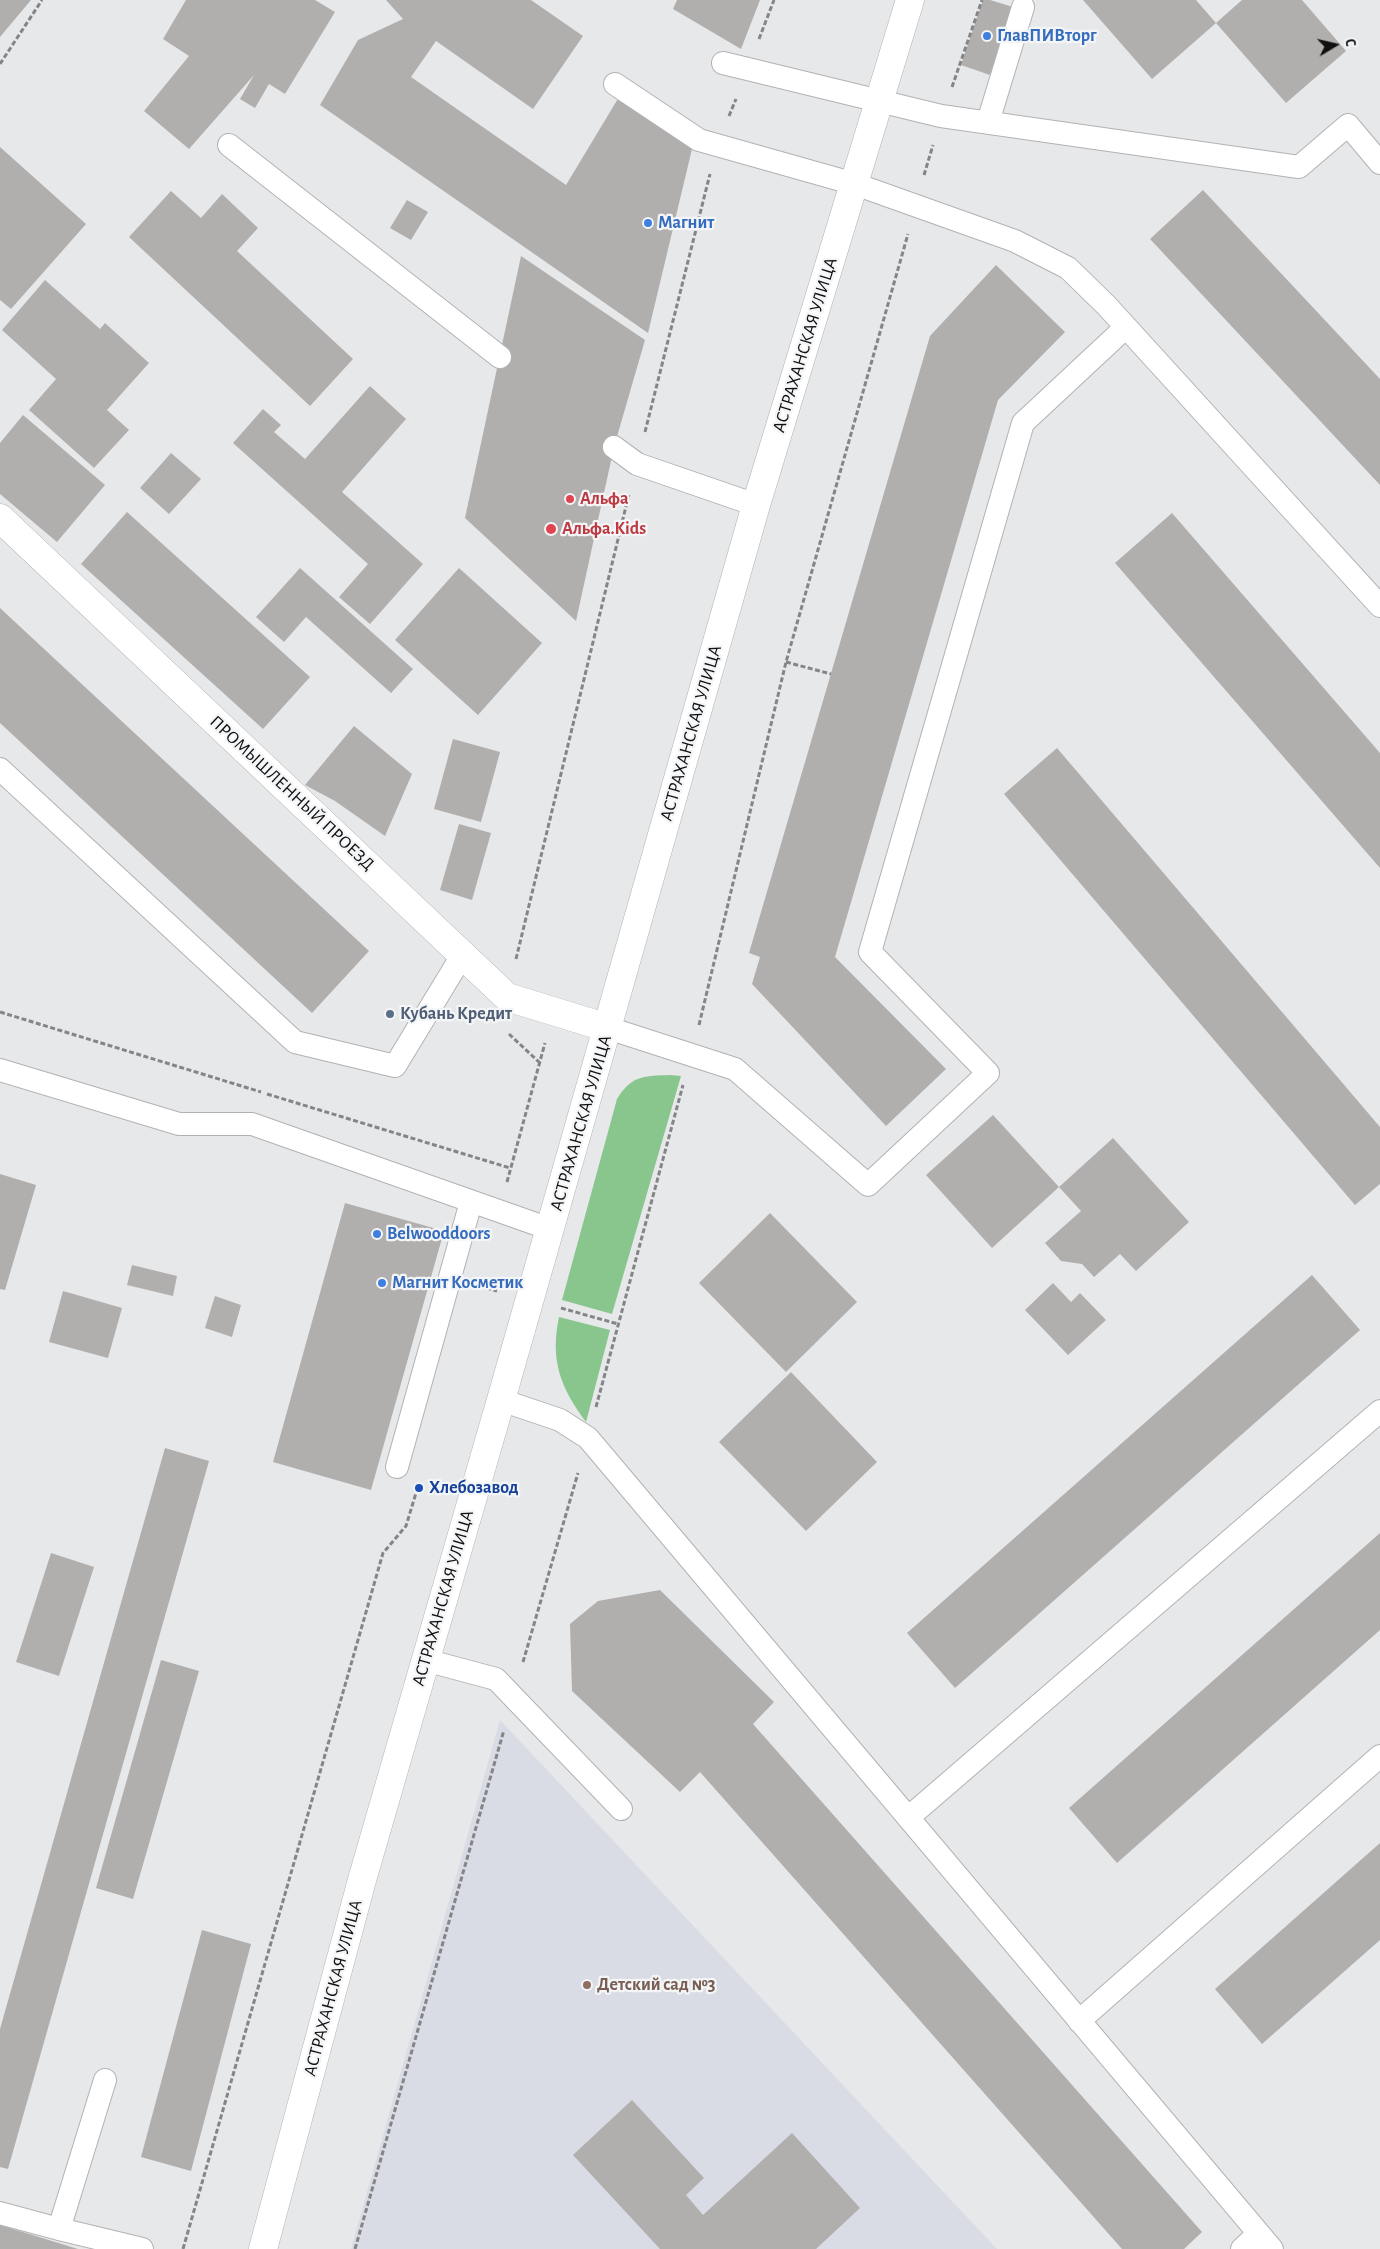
<!DOCTYPE html>
<html>
<head>
<meta charset="utf-8">
<style>
	body { margin:0 }
	#map { position:relative; width:1380px; height:2249px; overflow:hidden; background:#e7e8ea; font-family:"Alegreya Sans",sans-serif }
	canvas { display:block }
	.north { position:absolute; left:1310px; top:20px; width:50px; height:50px; -webkit-text-stroke:4px #f4f5f7; paint-order:stroke; rotate:81deg; font-size:14px; font-weight:700; line-height:20px; text-align:center; color:#101011 }
	.north::after { content:''; display:block; margin:auto; width:18px; height:22px; background:#101011; clip-path:polygon(50% 0,100% 100%,50% 72%,0 100%) }
</style>
</head>
<body>
<div id="map">
<canvas width="1380" height="2249"></canvas>
<div class="north">С</div>
</div>
<script>
const context = document.querySelector('canvas').getContext('2d');
context.lineJoin = 'round';
function fillPath(path, color) {
  context.fillStyle = color;
  context.fill(path, 'evenodd');
}
function strokePath(path, color, width, dash) {
  context.strokeStyle = color;
  context.lineWidth = width;
  context.lineCap = dash ? 'butt' : 'round';
  context.setLineDash(dash || []);
  context.stroke(path);
}
function drawText(font, color, halo, rows, align = 'center') {
  context.font = font + ' "Alegreya Sans",sans-serif';
  context.lineWidth = 4.5;
  context.setLineDash([]);
  context.textBaseline = 'middle';
  context.strokeStyle = halo;
  context.fillStyle = color;
  for (const [text, x, y, turn = 0] of rows) {
    context.save();
    context.translate(x, y);
    context.rotate((+turn || 0) * Math.PI / 180);
    context.textAlign = isNaN(turn) ? turn : align;
    if (halo) context.strokeText(text, 0, 0);
    context.fillText(text, 0, 0);
    context.restore();
  }
}
const built = new Path2D(`
	M 500,1720 L 997,2249 L 351,2249 Z`);
const green = new Path2D(`
	M 670,1075 L 681,1076 L 612,1314 L 562,1300 L 617,1099 C 632,1075 644,1076 670,1075 Z
	M 559,1317 L 610,1330 L 586,1422 C 560,1387 550,1360 559,1317 Z`);
const building = new Path2D(`
	M 0,0 L 31,0 L 0,37 Z
	M 186,0 L 315,0 L 335,12 L 285,94 L 269,84 L 255,108 L 240,99 L 254,75 L 189,149 L 144,111 L 189,56 L 163,39 Z
	M 386,0 L 531,0 L 583,36 L 533,109 L 436,41 L 411,77 L 566,185 L 619,97 L 692,149 L 648,333 L 320,105 L 358,40 L 403,19 Z
	M 677,0 L 760,0 L 741,49 L 673,9 Z
	M 983,0 L 990,0 L 1013,7 L 990,75 L 961,65 Z
	M 1083,0 L 1196,0 L 1216,23 L 1152,79 Z
	M 1242,0 L 1302,0 L 1346,51 L 1286,103 L 1216,23 Z
	M 0,147 L 86,224 L 11,309 L 0,300 Z
	M 1203,190 L 1380,379 L 1380,485 L 1150,239 Z
	M 171,191 L 201,218 L 222,194 L 258,228 L 237,251 L 353,359 L 310,406 L 129,237 Z
	M 407,200 L 428,212 L 411,240 L 390,228 Z
	M 521,256 L 645,340 L 614,447 L 576,621 L 465,518 Z
	M 996,265 L 1065,332 L 998,400 L 835,957 L 946,1069 L 886,1126 L 752,984 L 760,957 L 749,953 L 930,336 Z
	M 45,280 L 100,329 L 105,323 L 149,363 L 107,410 L 129,430 L 94,468 L 29,410 L 56,379 L 2,330 Z
	M 370,386 L 406,419 L 342,492 L 423,564 L 370,624 L 339,597 L 368,564 L 233,443 L 263,409 L 281,425 L 274,432 L 305,459 Z
	M 23,415 L 105,485 L 57,542 L 0,494 L 0,443 Z
	M 171,453 L 201,479 L 169,514 L 140,488 Z
	M 127,512 L 310,677 L 263,729 L 81,564 Z
	M 1172,513 L 1380,753 L 1380,868 L 1115,563 Z
	M 300,568 L 413,669 L 391,693 L 306,617 L 284,642 L 256,617 Z
	M 459,568 L 542,643 L 478,715 L 395,640 Z
	M 0,608 L 369,951 L 312,1013 L 0,723 Z
	M 354,726 L 412,774 L 385,836 L 335,801 L 305,785 Z
	M 453,739 L 500,752 L 481,822 L 434,809 Z
	M 1057,748 L 1380,1127 L 1380,1184 L 1355,1205 L 1004,794 Z
	M 459,824 L 491,833 L 472,900 L 440,890 Z
	M 993,1115 L 1059,1187 L 992,1248 L 926,1175 Z
	M 1113,1138 L 1189,1222 L 1136,1271 L 1120,1254 L 1094,1277 L 1082,1264 L 1061,1261 L 1045,1243 L 1081,1211 L 1059,1187 Z
	M 0,1174 L 36,1185 L 5,1290 L 0,1289 Z
	M 345,1203 L 444,1231 L 371,1490 L 273,1462 Z
	M 770,1213 L 857,1302 L 786,1372 L 699,1283 Z
	M 132,1265 L 177,1276 L 173,1296 L 127,1285 Z
	M 1312,1275 L 1360,1330 L 955,1688 L 907,1633 Z
	M 1053,1283 L 1071,1302 L 1080,1293 L 1106,1320 L 1068,1355 L 1025,1310 Z
	M 63,1291 L 122,1308 L 108,1358 L 49,1342 Z
	M 215,1296 L 241,1305 L 232,1337 L 205,1328 Z
	M 791,1372 L 877,1462 L 806,1531 L 719,1442 Z
	M 165,1448 L 209,1461 L 8,2169 L 0,2167 L 0,2029 Z
	M 1380,1533 L 1380,1630 L 1117,1863 L 1069,1808 Z
	M 51,1553 L 94,1567 L 59,1676 L 16,1662 Z
	M 660,1590 L 774,1702 L 753,1724 L 1202,2232 L 1184,2249 L 1122,2249 L 700,1772 L 680,1792 L 572,1691 L 570,1624 L 598,1601 Z
	M 161,1660 L 199,1671 L 133,1899 L 96,1888 Z
	M 1380,1843 L 1380,1940 L 1262,2044 L 1215,1989 Z
	M 202,1930 L 251,1944 L 191,2171 L 141,2157 Z
	M 632,2100 L 704,2178 L 686,2195 L 703,2215 L 792,2133 L 860,2208 L 816,2249 L 660,2249 L 573,2155 Z
	M 0,2225 L 78,2249 L 0,2249 Z`);
const path = new Path2D(`
	M 759,39 L 774,0
	M 0,64 L 42,0
	M 952,87 L 982,0
	M 729,116 L 736,99
	M 924,175 L 933,145
	M 645,432 L 710,174
	M 786,662 L 831,674
	M 516,959 L 629,494
	M 0,1012 L 261,1092
	M 699,1025 L 786,662 L 908,234
	M 509,1034 L 540,1063
	M 267,1094 L 510,1168
	M 507,1182 L 545,1043
	M 479,1286 L 497,1291
	M 561,1308 L 618,1324
	M 596,1407 L 683,1085
	M 523,1662 L 578,1473
	M 183,2249 L 383,1553 L 406,1526 L 416,1493
	M 355,2249 L 504,1730`);
const lane = new Path2D(`
	M 723,63 L 941,116 L 1299,167 L 1348,125 L 1380,163
	M 615,84 L 699,140 L 855,184 L 1015,241 L 1068,268 L 1106,305 L 1380,606
	M 988,122 L 1023,7
	M 229,145 L 500,357
	M 614,447 L 637,464 L 756,505
	M 0,769 L 295,1042 L 395,1066 L 463,954
	M 608,1028 L 735,1069 L 868,1185 L 988,1073 L 870,952 L 1023,423 L 1126,327
	M 0,1070 L 179,1124 L 252,1124 L 550,1229
	M 501,1400 L 560,1420 L 588,1438 L 1272,2249
	M 397,1467 L 471,1202
	M 425,1660 L 496,1679 L 621,1809
	M 909,1817 L 1380,1411
	M 1079,2021 L 1380,1756
	M 105,2080 L 59,2229 L 142,2249
	M 0,2213 L 59,2229
	M 1242,2249 L 1258,2234`);
const street = new Path2D(`
	M 0,518 L 507,997 L 608,1028`);
const secondary = new Path2D(`
	M 263,2249 L 362,1880 L 501,1400 L 756,505 L 910,0`);
const markers = [
	[987,36,5,"#3f7fe0"],
	[648,223,5,"#3f7fe0"],
	[570,499,5,"#e0444e"],
	[551,529,6,"#e0444e"],
	[390,1014,5,"#5c6f8a"],
	[377,1234,5,"#3f7fe0"],
	[382,1283,5,"#3f7fe0"],
	[419,1488,5,"#1a4fb4"],
	[587,1985,5,"#8d6e63"]
];
const shopNames = [
	["ГлавПИВторг",997,36],
	["Магнит",658,223],
	["Belwooddoors",387,1234],
	["Магнит Косметик",392,1283]
];
const streetNames = [
	["АСТРАХАНСКАЯ УЛИЦА",805,345,-73],
	["АСТРАХАНСКАЯ УЛИЦА",691,733,-74],
	["ПРОМЫШЛЕННЫЙ ПРОЕЗД",292,793,43],
	["АСТРАХАНСКАЯ УЛИЦА",581,1123,-74],
	["АСТРАХАНСКАЯ УЛИЦА",443,1598,-74],
	["АСТРАХАНСКАЯ УЛИЦА",333,1988,-75]
];
const healthNames = [
	["Альфа",580,499],
	["Альфа.Kids",562,529]
];
const serviceNames = [
	["Кубань Кредит",400,1014]
];
const transitNames = [
	["Хлебозавод",429,1488]
];
const educationNames = [
	["Детский сад №3",597,1985]
];
fillPath(built, '#dadce5');
fillPath(green, '#89c68d');
fillPath(building, '#b1aeae');
strokePath(lane, '#b2b2b4', 24);
strokePath(street, '#b2b2b4', 29);
strokePath(secondary, '#b2b2b4', 29);
strokePath(path, '#858587', 3, [5, 2.5]);
strokePath(lane, '#fff', 22);
strokePath(street, '#fff', 28);
strokePath(secondary, '#fff', 28);
for (const [x, y, r, color] of markers) {
  const dot = new Path2D();
  dot.arc(x, y, r, 0, 2 * Math.PI);
  context.fillStyle = color;
  context.fill(dot);
  strokePath(dot, '#f4f5f7', 2);
}
drawText('bold 18px', '#366cbe', '#f4f5f7', shopNames, 'left');
drawText('18px', '#101011', '#f4f5f7', streetNames);
drawText('bold 18px', '#be3a42', '#f4f5f7', healthNames, 'left');
drawText('bold 18px', '#4e5e75', '#f4f5f7', serviceNames, 'left');
drawText('bold 18px', '#164399', '#f4f5f7', transitNames, 'left');
drawText('bold 18px', '#785e54', '#f4f5f7', educationNames, 'left');
</script>
</body>
</html>
